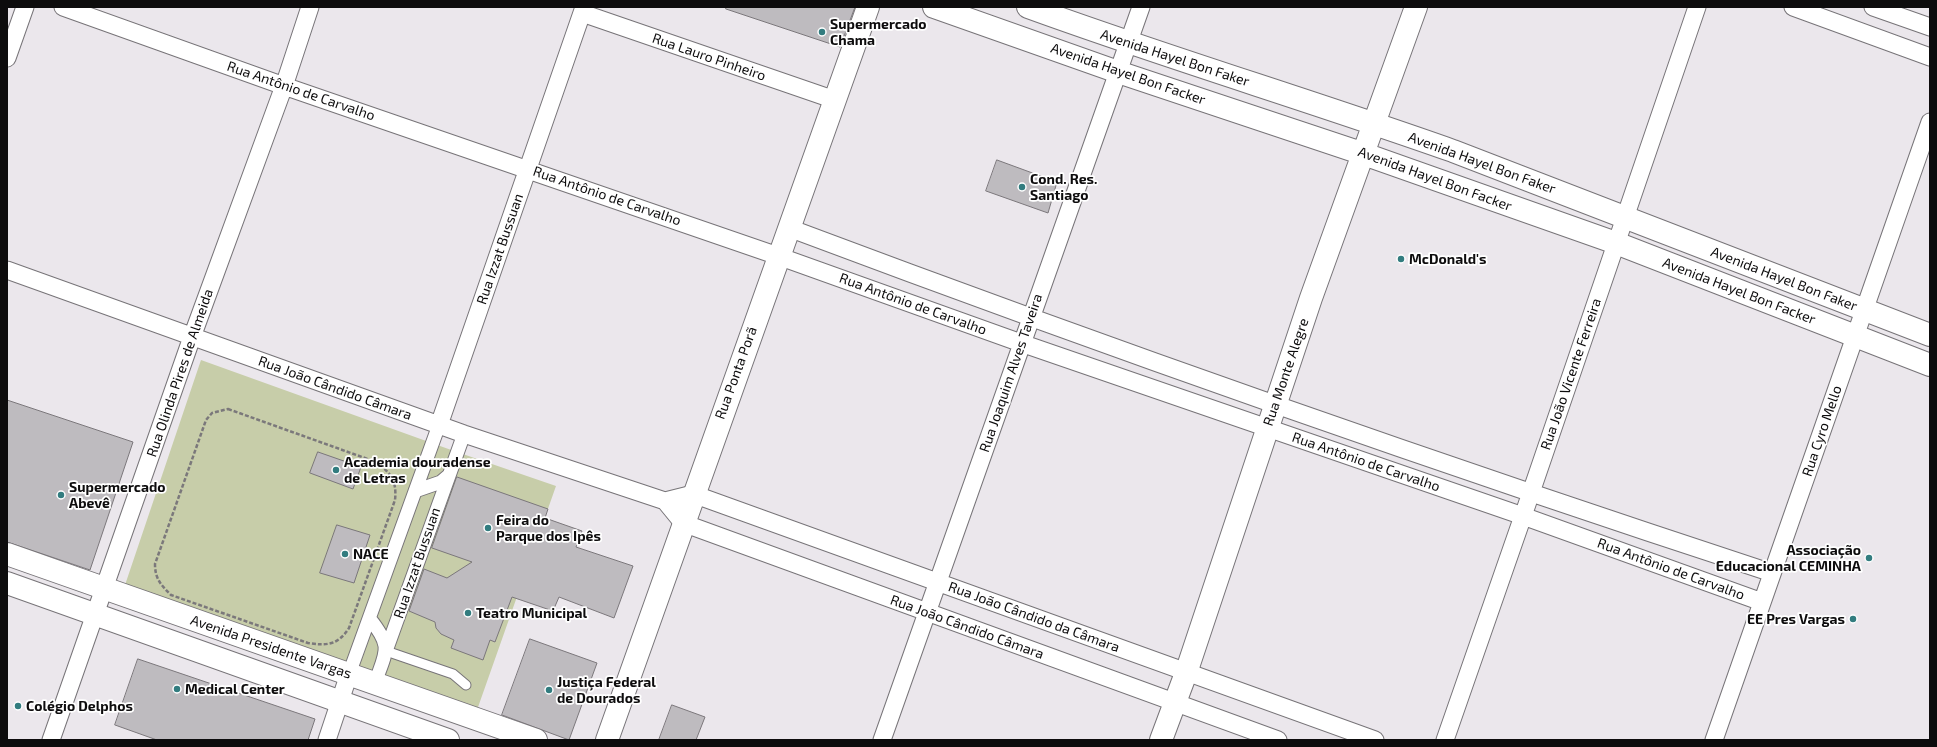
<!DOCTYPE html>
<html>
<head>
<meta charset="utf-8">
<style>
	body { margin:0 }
	#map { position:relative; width:1937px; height:747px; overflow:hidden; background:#ebe7ec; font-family:"Exo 2",sans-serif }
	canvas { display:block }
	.frame { position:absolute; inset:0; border:8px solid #0d0c0d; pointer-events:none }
</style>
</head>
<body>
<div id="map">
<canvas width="1937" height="747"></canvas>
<div class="frame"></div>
</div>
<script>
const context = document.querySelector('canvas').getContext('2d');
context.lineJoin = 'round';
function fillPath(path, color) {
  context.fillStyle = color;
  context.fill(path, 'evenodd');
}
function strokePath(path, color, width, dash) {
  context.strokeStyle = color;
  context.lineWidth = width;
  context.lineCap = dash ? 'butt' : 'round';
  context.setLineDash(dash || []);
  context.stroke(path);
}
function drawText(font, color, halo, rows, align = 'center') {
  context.font = font + ' "Exo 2",sans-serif';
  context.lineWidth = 3.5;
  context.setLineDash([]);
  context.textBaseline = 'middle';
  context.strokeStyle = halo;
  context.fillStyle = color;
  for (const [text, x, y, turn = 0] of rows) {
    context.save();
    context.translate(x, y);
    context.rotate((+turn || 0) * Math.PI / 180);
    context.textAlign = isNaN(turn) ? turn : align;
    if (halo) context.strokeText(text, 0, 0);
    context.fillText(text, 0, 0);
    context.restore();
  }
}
const green = new Path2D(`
	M 201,360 L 454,451 L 556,486 L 477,710 L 125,585 Z`);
const building = new Path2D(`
	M 726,7 L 855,7 L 840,47 L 726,9 Z
	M 997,160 L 1057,182 L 1048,213 L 986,191 Z
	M 7,400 L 133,442 L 90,570 L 7,542 Z
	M 318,452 L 361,467 L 353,489 L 310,473 Z
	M 457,477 L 548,509 L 545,518 L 582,531 L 576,547 L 633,566 L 614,618 L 559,597 L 553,611 L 512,597 L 495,642 L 490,640 L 483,660 L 451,648 L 454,640 L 441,634 L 436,628 L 435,622 L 409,611 L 424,569 L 447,578 L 472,562 L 432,548 Z
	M 337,525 L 370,535 L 354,583 L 320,573 Z
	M 530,639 L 597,663 L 569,740 L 502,715 Z
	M 138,659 L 315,719 L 308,740 L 157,740 L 115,725 Z
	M 672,705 L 705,717 L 696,740 L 659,740 Z`);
const path = new Path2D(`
	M 228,409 L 376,462 C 391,473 397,481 395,500 L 349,628 C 338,645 327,646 308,643 L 171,595 C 161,585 155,579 155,564 L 206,420 L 212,413 Z`);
const service = new Path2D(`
	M 386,651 L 453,674 L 466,685`);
const pedestrian = new Path2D(`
	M 415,491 L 441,482 L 448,476
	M 370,619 C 393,648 386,651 375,683
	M 386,651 L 464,434
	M 349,674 L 439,425`);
const minor = new Path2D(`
	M 63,7 L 284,86 L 778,256 L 1021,343 L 1523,516 L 1762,602
	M 1793,7 L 1930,57
	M 1873,7 L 1930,27
	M 582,13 L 835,100
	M 7,58 L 25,7
	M 789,228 C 1114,350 1442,465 1772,573
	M 7,270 L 464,434 L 665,501 L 683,523 L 1278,740
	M 439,425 L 584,7
	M 665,501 L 693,494 L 1375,740
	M 51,740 L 192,337 L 284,86 L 310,7
	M 327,740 L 349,674
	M 882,740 L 1141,7
	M 1445,740 L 1523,516 L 1697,7
	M 1714,740 L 1930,122`);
const tertiary = new Path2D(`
	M 934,7 L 1118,72 L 1364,154 L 1616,243 L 1930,365
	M 1028,7 C 1168,58 1312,101 1453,151 L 1930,335
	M 607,740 L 868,7
	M 1161,740 L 1186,673 L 1311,298 L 1416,7`);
const primary = new Path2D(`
	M 7,554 L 536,740
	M 7,583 L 448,740`);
const markers = [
	[822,32,4,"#327c7f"],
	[1022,187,4,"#327c7f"],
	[1401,259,4,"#327c7f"],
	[336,470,4,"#327c7f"],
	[61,495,4,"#327c7f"],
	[488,528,4,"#327c7f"],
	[345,554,4,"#327c7f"],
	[1869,558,4,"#327c7f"],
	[468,613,4,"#327c7f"],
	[1853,619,4,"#327c7f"],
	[177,689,4,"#327c7f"],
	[549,690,4,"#327c7f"],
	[18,706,4,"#327c7f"]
];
const poiNames = [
	["Supermercado",830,24],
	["Chama",830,40],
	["Cond. Res.",1030,179],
	["Santiago",1030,195],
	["McDonald's",1409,259],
	["Academia douradense",344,462],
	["de Letras",344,478],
	["Supermercado",69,487],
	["Abevê",69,503],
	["Feira do",496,520],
	["Parque dos Ipês",496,536],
	["Associação",1861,550,"right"],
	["Educacional CEMINHA",1861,566,"right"],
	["NACE",353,554],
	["Teatro Municipal",476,613],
	["EE Pres Vargas",1845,619,"right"],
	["Justiça Federal",557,682],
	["de Dourados",557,698],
	["Medical Center",185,689],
	["Colégio Delphos",26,706]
];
const streetNames = [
	["Rua Lauro Pinheiro",709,57,19],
	["Avenida Hayel Bon Faker",1175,58,18],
	["Avenida Hayel Bon Facker",1128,74,19],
	["Rua Antônio de Carvalho",301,91,19],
	["Avenida Hayel Bon Faker",1482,163,20],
	["Avenida Hayel Bon Facker",1435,179,20],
	["Rua Antônio de Carvalho",607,196,19],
	["Rua Izzat Bussuan",500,249,-71],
	["Avenida Hayel Bon Faker",1784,279,21],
	["Avenida Hayel Bon Facker",1739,291,21],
	["Rua Antônio de Carvalho",913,304,20],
	["Rua Monte Alegre",1286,372,-71],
	["Rua Olinda Pires de Almeida",180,373,-71],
	["Rua Ponta Porã",736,373,-70],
	["Rua Joaquim Alves Taveira",1011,373,-71],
	["Rua João Vicente Ferreira",1571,374,-71],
	["Rua João Cândido Câmara",335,388,20],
	["Rua Cyro Mello",1822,431,-71],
	["Rua Antônio de Carvalho",1366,462,19],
	["Rua Izzat Bussuan",417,563,-71],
	["Rua Antônio de Carvalho",1671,569,20],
	["Rua João Cândido da Câmara",1034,617,20],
	["Rua João Cândido Câmara",967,627,20],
	["Avenida Presidente Vargas",271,647,19]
];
fillPath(green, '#c7cda9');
fillPath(building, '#bebbbf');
strokePath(building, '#7b777b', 1);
strokePath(service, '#777478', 11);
strokePath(pedestrian, '#777478', 15);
strokePath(minor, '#777478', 19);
strokePath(tertiary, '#777478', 24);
strokePath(primary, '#777478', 24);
strokePath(path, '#7b787b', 2.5, [4, 2]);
strokePath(service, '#fff', 9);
strokePath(pedestrian, '#fff', 13);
strokePath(minor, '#fff', 17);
strokePath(tertiary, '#fff', 22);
strokePath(primary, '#fff', 22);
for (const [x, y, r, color] of markers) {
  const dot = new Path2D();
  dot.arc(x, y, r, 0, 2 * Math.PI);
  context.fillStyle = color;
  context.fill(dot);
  strokePath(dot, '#fff', 1.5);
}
drawText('bold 14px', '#0d0c0d', '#fff', poiNames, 'left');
drawText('14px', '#0d0c0d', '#fff', streetNames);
</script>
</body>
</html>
